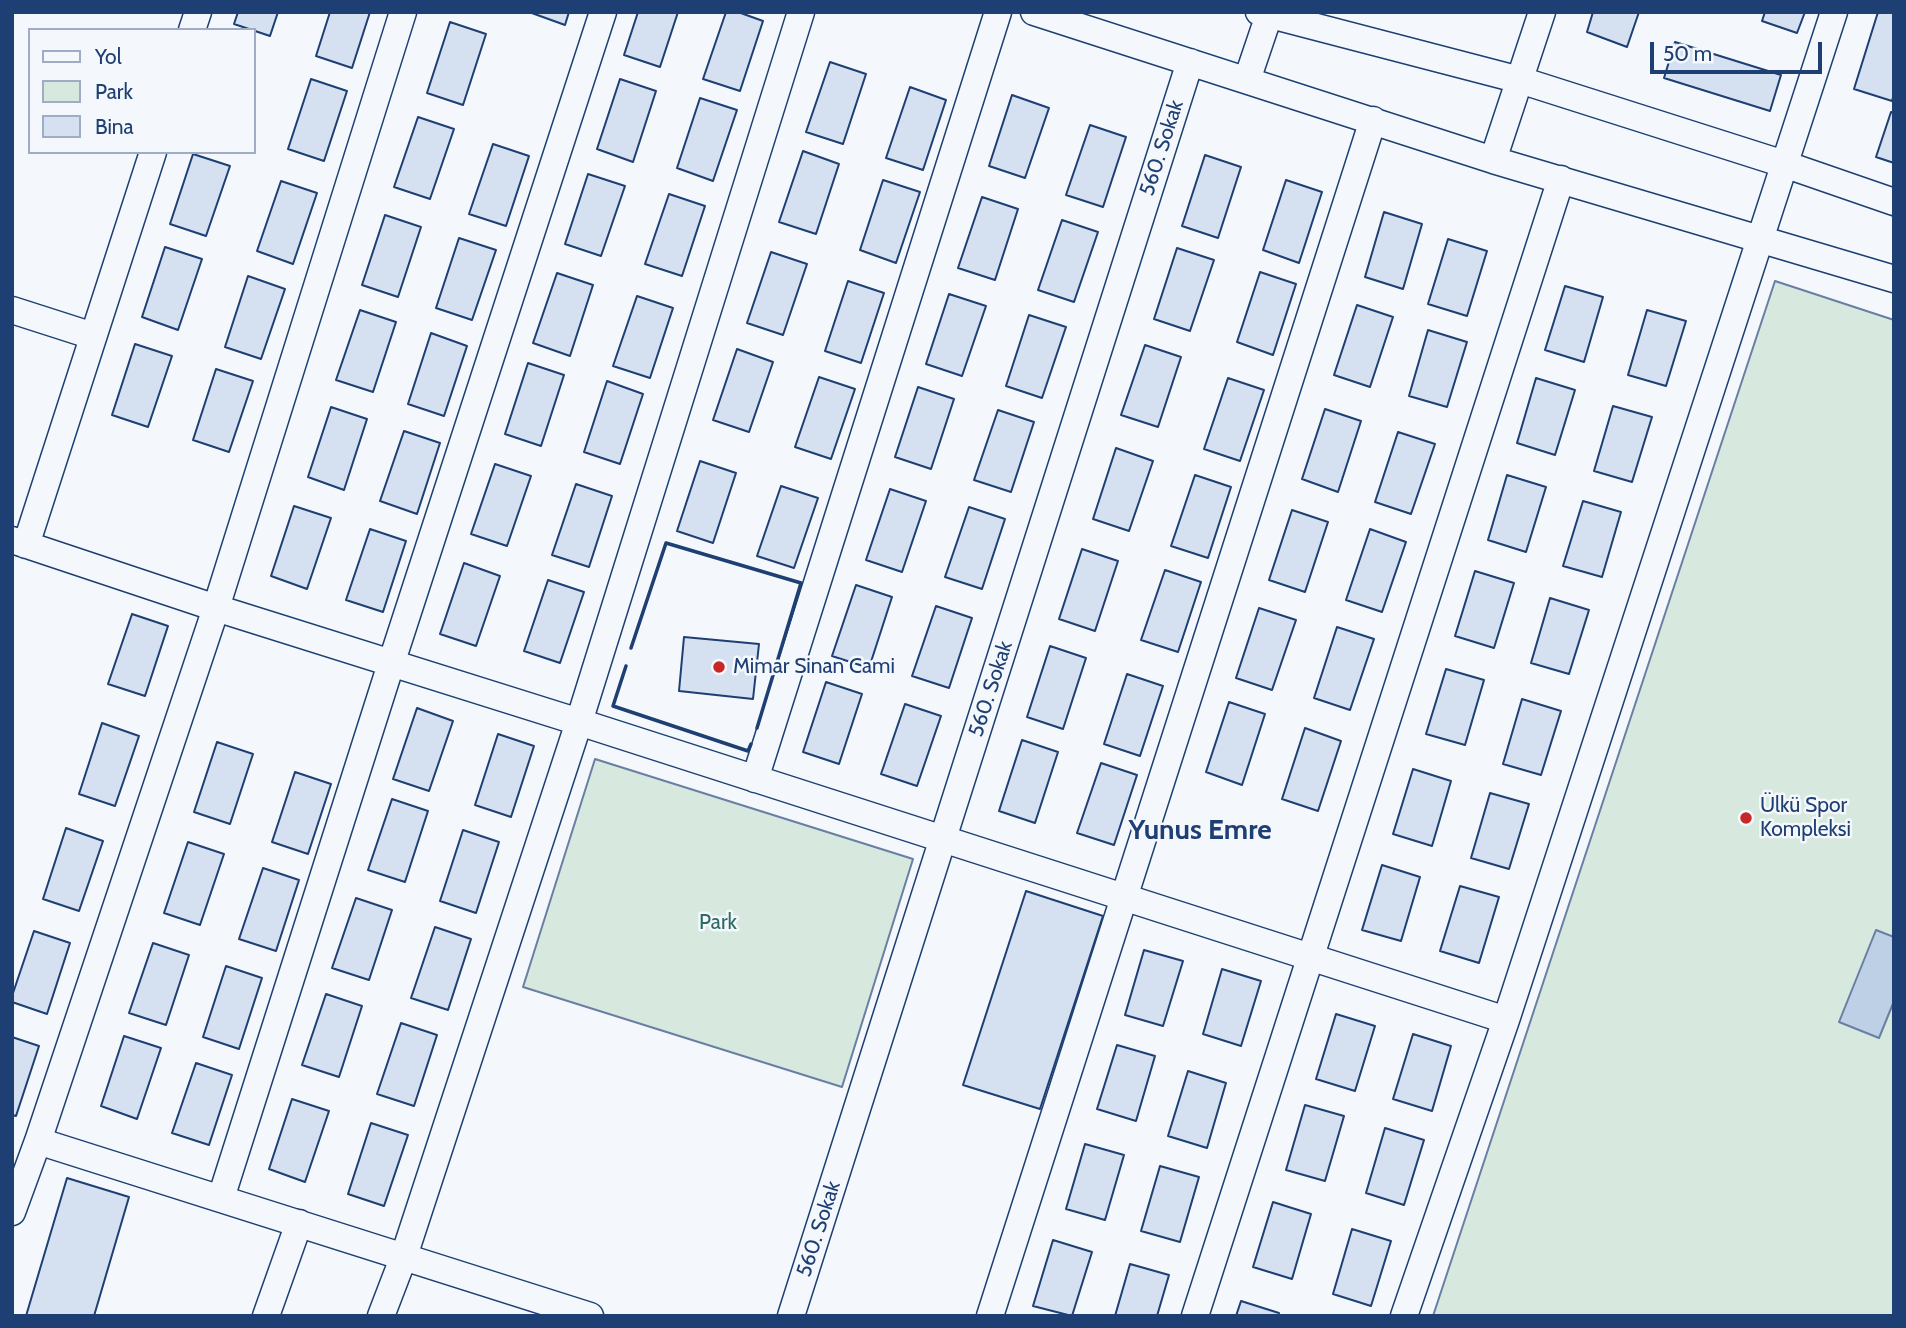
<!DOCTYPE html>
<html>
<head>
<meta charset="utf-8">
<style>
	body { margin:0 }
	#map { position:relative; width:1906px; height:1328px; overflow:hidden; background:#f4f7fb; font-family:Cabin,sans-serif }
	canvas { display:block }
	.frame { position:absolute; inset:0; border:14px solid #1d3f73; pointer-events:none }
	.legend { position:absolute; left:28px; top:28px; width:228px; height:126px; box-sizing:border-box; background:#f4f7fb; border:2px solid #9eadc5; margin:0; padding:9px 12px; list-style:none; font-size:21px; color:#1d3f73 }
	.legend li { display:flex; align-items:center; gap:14px; height:35px }
	.legend b { width:35px; border:2px solid #9eadc5 }
	.scale { position:absolute; left:1650px; top:42px; width:172px; height:32px; box-sizing:border-box; border:4px solid #1d3f73; border-top:0; padding-left:9px; font-size:21px; line-height:24px; white-space:nowrap; color:#1d3f73; -webkit-text-stroke:5px #f4f7fb; paint-order:stroke }
</style>
</head>
<body>
<div id="map">
<canvas width="1906" height="1328"></canvas>
<div class="frame"></div>
<ul class="legend">
<li><b style="height:9px;background:#f4f7fb"></b>Yol</li>
<li><b style="height:19px;background:#d7e8df"></b>Park</li>
<li><b style="height:19px;background:#d5e0f0"></b>Bina</li>
</ul>
<div class="scale">50 m</div>
</div>
<script>
const context = document.querySelector('canvas').getContext('2d');
context.lineJoin = 'round';
function fillPath(path, color) {
  context.fillStyle = color;
  context.fill(path, 'evenodd');
}
function strokePath(path, color, width, dash) {
  context.strokeStyle = color;
  context.lineWidth = width;
  context.lineCap = dash ? 'butt' : 'round';
  context.setLineDash(dash || []);
  context.stroke(path);
}
function drawText(font, color, halo, rows, align = 'center') {
  context.font = font + ' Cabin,sans-serif';
  context.lineWidth = 5;
  context.setLineDash([]);
  context.textBaseline = 'middle';
  context.strokeStyle = halo;
  context.fillStyle = color;
  for (const [text, x, y, turn = 0] of rows) {
    context.save();
    context.translate(x, y);
    context.rotate((+turn || 0) * Math.PI / 180);
    context.textAlign = isNaN(turn) ? turn : align;
    if (halo) context.strokeText(text, 0, 0);
    context.fillText(text, 0, 0);
    context.restore();
  }
}
const green = new Path2D(`
	M 1775,281 L 1894,320 L 1894,1316 L 1433,1316 Z
	M 595,759 L 913,859 L 842,1087 L 523,987 Z`);
const water = new Path2D(`
	M 1876,930 L 1894,937 L 1894,1001 L 1879,1038 L 1839,1022 Z`);
const building = new Path2D(`
	M 238,12 L 278,12 L 270,36 L 234,24 Z
	M 330,12 L 370,12 L 352,68 L 316,56 Z
	M 529,12 L 569,12 L 565,25 Z
	M 638,12 L 678,12 L 660,67 L 624,55 Z
	M 726,12 L 738,12 L 763,21 L 740,91 L 703,79 Z
	M 1593,12 L 1639,12 L 1627,47 L 1587,32 Z
	M 1765,12 L 1805,12 L 1797,33 L 1762,21 Z
	M 1878,12 L 1894,12 L 1894,94 L 1892,101 L 1854,89 Z
	M 450,22 L 486,34 L 463,105 L 427,93 Z
	M 1675,42 L 1781,75 L 1770,111 L 1664,78 Z
	M 830,62 L 866,74 L 843,144 L 806,132 Z
	M 311,79 L 347,91 L 324,161 L 288,149 Z
	M 620,79 L 656,91 L 633,162 L 597,149 Z
	M 910,87 L 946,100 L 923,170 L 886,158 Z
	M 1012,95 L 1049,108 L 1025,178 L 989,166 Z
	M 700,98 L 737,110 L 713,181 L 677,168 Z
	M 1891,112 L 1894,113 L 1894,163 L 1876,157 Z
	M 418,117 L 454,129 L 430,199 L 394,187 Z
	M 1090,125 L 1126,137 L 1103,207 L 1066,195 Z
	M 493,144 L 529,156 L 506,226 L 469,214 Z
	M 803,151 L 839,164 L 816,234 L 779,222 Z
	M 193,154 L 230,166 L 206,236 L 170,224 Z
	M 1205,155 L 1241,167 L 1218,238 L 1182,226 Z
	M 588,174 L 625,186 L 601,256 L 565,244 Z
	M 883,180 L 920,192 L 896,263 L 860,250 Z
	M 1286,180 L 1322,192 L 1299,263 L 1263,250 Z
	M 281,181 L 317,193 L 293,264 L 257,251 Z
	M 669,194 L 705,206 L 682,276 L 645,264 Z
	M 982,197 L 1018,209 L 995,280 L 958,268 Z
	M 1384,212 L 1422,224 L 1403,289 L 1365,277 Z
	M 385,215 L 421,227 L 398,297 L 362,285 Z
	M 1062,220 L 1098,232 L 1074,302 L 1038,290 Z
	M 459,238 L 496,250 L 472,320 L 436,308 Z
	M 1448,239 L 1487,251 L 1467,316 L 1428,304 Z
	M 165,247 L 202,259 L 178,330 L 142,317 Z
	M 1177,248 L 1214,260 L 1190,331 L 1154,319 Z
	M 771,252 L 807,264 L 783,335 L 747,323 Z
	M 1260,272 L 1296,284 L 1273,355 L 1237,342 Z
	M 557,273 L 593,285 L 570,356 L 533,343 Z
	M 248,276 L 285,289 L 261,359 L 225,347 Z
	M 848,281 L 884,293 L 861,363 L 825,351 Z
	M 1565,286 L 1603,297 L 1584,362 L 1545,350 Z
	M 949,294 L 986,306 L 962,376 L 926,364 Z
	M 637,296 L 673,308 L 650,378 L 613,366 Z
	M 1357,305 L 1393,317 L 1370,387 L 1334,375 Z
	M 360,310 L 396,322 L 373,392 L 336,380 Z
	M 1647,310 L 1686,321 L 1666,386 L 1628,375 Z
	M 1029,315 L 1066,327 L 1042,398 L 1006,386 Z
	M 1428,330 L 1467,342 L 1447,407 L 1409,396 Z
	M 431,333 L 467,346 L 444,416 L 408,404 Z
	M 135,344 L 172,356 L 148,427 L 112,415 Z
	M 1145,345 L 1181,357 L 1158,427 L 1121,415 Z
	M 737,349 L 773,362 L 749,432 L 713,420 Z
	M 528,363 L 564,375 L 541,446 L 505,434 Z
	M 216,369 L 253,381 L 229,452 L 193,440 Z
	M 819,377 L 855,389 L 831,459 L 795,447 Z
	M 1228,378 L 1264,390 L 1240,461 L 1204,449 Z
	M 1536,378 L 1575,390 L 1555,455 L 1517,443 Z
	M 607,381 L 643,394 L 620,464 L 584,452 Z
	M 918,387 L 954,399 L 931,469 L 895,457 Z
	M 1613,406 L 1652,417 L 1632,482 L 1594,471 Z
	M 331,407 L 367,419 L 344,490 L 308,477 Z
	M 1325,409 L 1361,421 L 1338,492 L 1302,479 Z
	M 998,410 L 1034,422 L 1011,492 L 974,480 Z
	M 404,431 L 440,443 L 417,514 L 380,501 Z
	M 1398,432 L 1435,444 L 1411,514 L 1375,502 Z
	M 1116,448 L 1153,461 L 1129,531 L 1093,519 Z
	M 700,461 L 736,473 L 713,543 L 677,531 Z
	M 495,464 L 531,476 L 507,546 L 471,534 Z
	M 1195,475 L 1231,487 L 1208,558 L 1171,546 Z
	M 1507,475 L 1546,487 L 1526,552 L 1488,540 Z
	M 576,484 L 612,496 L 589,567 L 552,555 Z
	M 781,486 L 818,498 L 794,568 L 757,556 Z
	M 890,489 L 926,501 L 902,572 L 866,560 Z
	M 1583,501 L 1621,512 L 1602,577 L 1563,566 Z
	M 294,506 L 331,518 L 307,589 L 271,576 Z
	M 969,507 L 1005,519 L 982,589 L 945,577 Z
	M 1292,510 L 1328,522 L 1305,592 L 1269,580 Z
	M 370,529 L 406,541 L 383,612 L 346,600 Z
	M 1370,529 L 1406,542 L 1382,612 L 1346,600 Z
	M 1082,549 L 1118,561 L 1095,631 L 1059,619 Z
	M 464,563 L 500,576 L 476,646 L 440,634 Z
	M 1165,570 L 1201,582 L 1178,652 L 1141,640 Z
	M 1475,571 L 1514,583 L 1494,648 L 1455,636 Z
	M 548,580 L 584,592 L 560,663 L 524,651 Z
	M 856,585 L 892,597 L 869,668 L 832,656 Z
	M 1550,598 L 1589,610 L 1569,674 L 1531,663 Z
	M 936,606 L 972,618 L 949,688 L 912,676 Z
	M 1259,608 L 1296,620 L 1272,690 L 1236,678 Z
	M 132,614 L 168,626 L 145,696 L 108,684 Z
	M 1337,627 L 1374,639 L 1350,710 L 1314,698 Z
	M 684,637 L 759,644 L 753,699 L 679,691 Z
	M 1050,646 L 1086,658 L 1063,729 L 1027,717 Z
	M 1446,669 L 1484,680 L 1465,745 L 1426,734 Z
	M 1127,674 L 1163,686 L 1140,756 L 1104,744 Z
	M 826,682 L 862,694 L 839,764 L 803,752 Z
	M 1522,699 L 1561,711 L 1541,775 L 1503,764 Z
	M 1229,702 L 1265,714 L 1242,785 L 1206,772 Z
	M 905,704 L 941,716 L 917,786 L 881,774 Z
	M 417,708 L 453,721 L 429,791 L 393,779 Z
	M 102,723 L 139,736 L 115,806 L 79,794 Z
	M 1305,728 L 1341,741 L 1318,811 L 1282,799 Z
	M 498,734 L 534,746 L 511,817 L 475,805 Z
	M 1022,740 L 1058,752 L 1035,823 L 999,811 Z
	M 217,742 L 253,754 L 230,824 L 194,812 Z
	M 1101,763 L 1137,775 L 1114,845 L 1077,833 Z
	M 1413,769 L 1451,781 L 1432,846 L 1393,834 Z
	M 295,772 L 331,784 L 308,854 L 272,842 Z
	M 1490,793 L 1529,804 L 1509,869 L 1471,858 Z
	M 392,799 L 428,811 L 405,882 L 368,870 Z
	M 66,828 L 103,841 L 79,911 L 43,899 Z
	M 463,830 L 499,842 L 476,913 L 440,901 Z
	M 188,842 L 224,854 L 200,925 L 164,913 Z
	M 1382,865 L 1420,877 L 1401,941 L 1362,930 Z
	M 263,868 L 299,880 L 276,951 L 239,939 Z
	M 1460,886 L 1499,897 L 1479,963 L 1440,951 Z
	M 1026,891 L 1103,916 L 1040,1109 L 963,1085 Z
	M 356,898 L 392,910 L 369,980 L 332,968 Z
	M 435,927 L 471,939 L 448,1010 L 411,998 Z
	M 34,931 L 70,943 L 47,1014 L 12,1002 L 12,996 Z
	M 153,943 L 189,955 L 166,1025 L 129,1013 Z
	M 1144,950 L 1183,961 L 1163,1026 L 1125,1015 Z
	M 226,966 L 262,978 L 239,1049 L 203,1037 Z
	M 1222,969 L 1261,981 L 1241,1046 L 1203,1034 Z
	M 326,994 L 362,1006 L 339,1077 L 302,1065 Z
	M 1336,1014 L 1375,1026 L 1355,1091 L 1316,1079 Z
	M 401,1023 L 437,1035 L 414,1106 L 377,1094 Z
	M 1413,1034 L 1451,1046 L 1432,1111 L 1393,1099 Z
	M 124,1036 L 161,1048 L 137,1119 L 101,1106 Z
	M 12,1037 L 39,1046 L 16,1116 L 12,1115 Z
	M 1117,1045 L 1155,1056 L 1136,1121 L 1097,1109 Z
	M 196,1063 L 232,1075 L 209,1145 L 172,1133 Z
	M 1188,1071 L 1226,1083 L 1207,1148 L 1168,1136 Z
	M 292,1099 L 329,1111 L 305,1182 L 269,1169 Z
	M 1305,1105 L 1344,1116 L 1325,1181 L 1286,1170 Z
	M 371,1123 L 408,1135 L 384,1206 L 348,1194 Z
	M 1385,1128 L 1424,1140 L 1404,1205 L 1366,1193 Z
	M 1085,1144 L 1124,1155 L 1105,1220 L 1066,1209 Z
	M 1160,1166 L 1199,1177 L 1180,1242 L 1141,1231 Z
	M 67,1178 L 129,1197 L 94,1316 L 26,1316 Z
	M 1273,1202 L 1311,1214 L 1292,1279 L 1253,1267 Z
	M 1352,1229 L 1391,1241 L 1371,1306 L 1333,1294 Z
	M 1053,1240 L 1092,1252 L 1072,1316 L 1033,1306 Z
	M 1130,1264 L 1169,1275 L 1157,1316 L 1115,1316 Z
	M 1241,1301 L 1279,1313 L 1278,1316 L 1236,1316 Z`);
const minor = new Path2D(`
	M 1034,12 L 1493,160 L 1894,279
	M 1259,12 L 1520,80 L 1784,164 L 1894,202
	M 192,30 L 198,12
	M 1247,80 L 1269,15
	M 1493,160 L 1542,12
	M 12,310 L 93,336
	M 12,540 L 216,608 L 579,722 L 1506,1020
	M 26,545 L 153,152
	M 755,779 L 998,12
	M 38,1141 L 590,1316
	M 221,1198 L 391,664 L 603,12
	M 12,1212 L 38,1141 L 216,608 L 403,12
	M 266,1316 L 299,1223
	M 381,1316 L 404,1256 L 579,722 L 801,12
	M 791,1316 L 1190,62
	M 990,1316 L 1373,120
	M 1195,1316 L 1561,179
	M 1404,1316 L 1506,1020 L 1834,12`);
const wall = new Path2D(`
	M 631,648 L 666,543 L 801,583 L 757,728
	M 626,666 L 613,706 L 748,751 L 751,744`);
const markers = [
	[719,667,7,"#c62828"],
	[1746,818,7,"#c62828"]
];
const streetNames = [
	["560. Sokak",1162,148,-72],
	["560. Sokak",991,689,-72],
	["560. Sokak",819,1229,-72]
];
const poiNames = [
	["Mimar Sinan Cami",733,667],
	["Ülkü Spor",1760,806],
	["Kompleksi",1760,830]
];
const parkNames = [
	["Park",718,923]
];
const districtNames = [
	["Yunus Emre",1200,831]
];
fillPath(green, '#d7e8df');
strokePath(green, '#687fa3', 2);
fillPath(water, '#bed0e5');
strokePath(water, '#687fa3', 2);
fillPath(building, '#d5e0f0');
strokePath(building, '#1d3f73', 2);
strokePath(minor, '#1d3f73', 29);
strokePath(minor, '#f4f7fb', 26);
strokePath(wall, '#1d3f73', 3.5);
for (const [x, y, r, color] of markers) {
  const dot = new Path2D();
  dot.arc(x, y, r, 0, 2 * Math.PI);
  context.fillStyle = color;
  context.fill(dot);
  strokePath(dot, '#f4f7fb', 2.5);
}
drawText('21px', '#1d3f73', '#f4f7fb', streetNames);
drawText('21px', '#1d3f73', '#f4f7fb', poiNames, 'left');
drawText('21px', '#2c6c60', '#f4f7fb', parkNames);
drawText('bold 28px', '#1d3f73', '#f4f7fb', districtNames);
</script>
</body>
</html>
